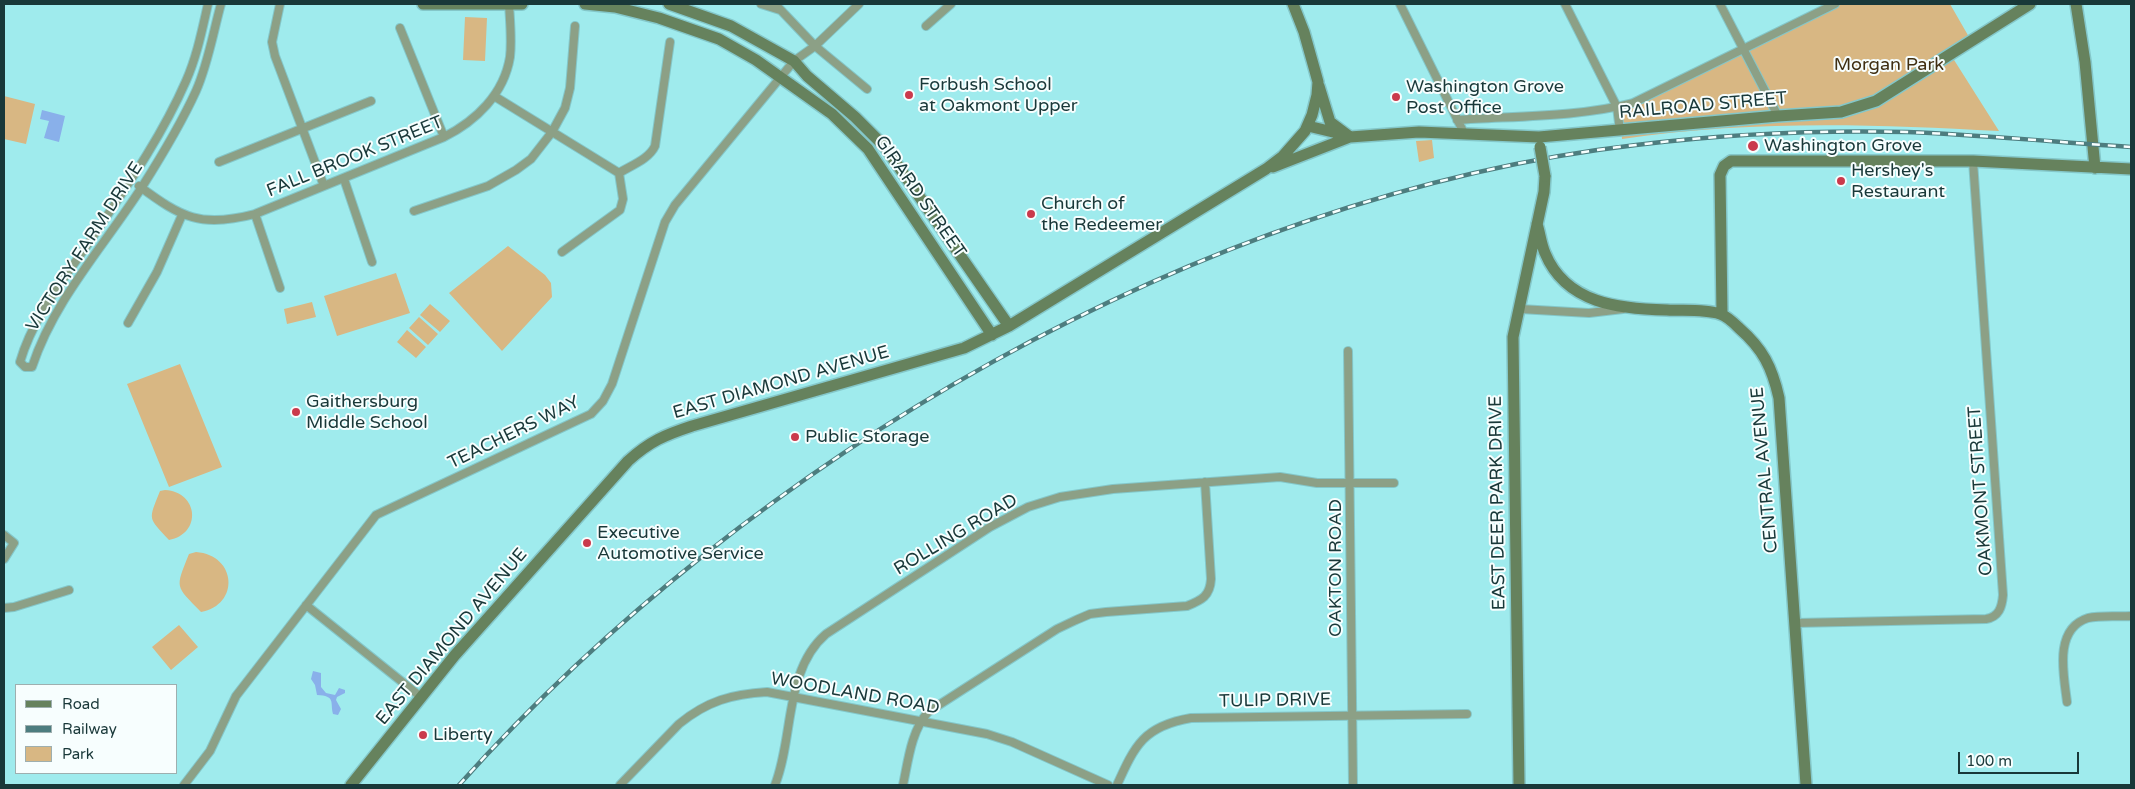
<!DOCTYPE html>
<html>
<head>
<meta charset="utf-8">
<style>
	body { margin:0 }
	#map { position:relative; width:2135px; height:789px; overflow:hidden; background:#9febed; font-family:"Varela Round",sans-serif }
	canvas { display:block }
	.frame { position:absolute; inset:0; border:5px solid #193839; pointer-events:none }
	.legend { position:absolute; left:15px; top:684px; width:162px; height:90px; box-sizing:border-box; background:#f7fefe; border:1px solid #9eafaf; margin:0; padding:6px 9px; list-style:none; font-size:15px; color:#193839 }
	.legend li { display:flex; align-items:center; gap:10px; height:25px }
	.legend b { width:25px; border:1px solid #9eafaf }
	.scale { position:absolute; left:1958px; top:752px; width:121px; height:22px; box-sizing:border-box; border:2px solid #193839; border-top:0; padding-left:6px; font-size:15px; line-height:18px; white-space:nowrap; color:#193839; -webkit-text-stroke:4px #f7fefe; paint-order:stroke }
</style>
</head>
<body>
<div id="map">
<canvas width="2135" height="789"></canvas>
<div class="frame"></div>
<ul class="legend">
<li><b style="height:6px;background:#66825d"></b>Road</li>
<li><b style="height:6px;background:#4d7d7f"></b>Railway</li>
<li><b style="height:14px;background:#d8b783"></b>Park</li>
</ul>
<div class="scale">100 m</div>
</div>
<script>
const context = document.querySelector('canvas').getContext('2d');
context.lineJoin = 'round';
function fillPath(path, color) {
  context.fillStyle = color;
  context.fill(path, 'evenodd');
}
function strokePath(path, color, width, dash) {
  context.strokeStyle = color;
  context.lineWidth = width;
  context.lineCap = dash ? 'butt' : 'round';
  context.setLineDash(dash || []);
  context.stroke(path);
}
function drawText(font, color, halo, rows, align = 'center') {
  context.font = font + ' "Varela Round",sans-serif';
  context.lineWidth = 4;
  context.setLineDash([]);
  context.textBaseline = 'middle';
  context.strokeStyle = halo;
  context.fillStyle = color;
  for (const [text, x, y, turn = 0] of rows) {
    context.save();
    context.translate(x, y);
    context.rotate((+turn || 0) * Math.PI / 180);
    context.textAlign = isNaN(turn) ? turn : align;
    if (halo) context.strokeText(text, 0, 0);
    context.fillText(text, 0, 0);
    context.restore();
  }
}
const green = new Path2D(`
	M 1839,4 L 1950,4 L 1969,37 L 1949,52 L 1999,131 C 1871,124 1749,120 1622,139 L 1620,110 Z
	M 465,17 L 487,18 L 485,61 L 463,60 Z
	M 4,96 L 35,104 L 26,144 L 4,139 Z
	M 1432,140 L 1434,158 L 1419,162 L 1416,141 Z
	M 508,246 L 545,275 L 551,283 L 552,297 L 502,351 L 449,293 Z
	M 396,273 L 410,313 L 337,336 L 324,296 Z
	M 312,302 L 316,317 L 287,324 L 284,309 Z
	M 430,304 L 450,321 L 440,332 L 420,315 Z
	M 419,317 L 438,334 L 428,345 L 409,328 Z
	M 407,330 L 426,347 L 416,358 L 397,342 Z
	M 180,364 L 222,467 L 169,487 L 127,384 Z
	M 165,490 C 199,492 202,534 169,540 C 148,517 148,521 160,491 Z
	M 196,552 C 237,555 240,605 201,612 C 175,585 175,589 189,554 Z
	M 179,625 L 198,647 L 171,670 L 152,647 Z`);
const water = new Path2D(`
	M 42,110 L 65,116 L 59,142 L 44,138 L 49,121 L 40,119 Z
	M 313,671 L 321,673 L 321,687 L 326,693 L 335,695 L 339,688 L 345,690 L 345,693 L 337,697 L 336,700 L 341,709 L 338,715 L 333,714 C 330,702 336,696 317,695 L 315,685 L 311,679 Z`);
const street = new Path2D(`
	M 208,4 C 202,30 197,56 186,81 C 161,138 125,189 90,241 C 64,279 33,317 20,362 L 25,367 L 32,367 C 54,300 104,246 142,187 C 161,157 181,124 196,91 C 208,64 213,33 221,4
	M 280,4 L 272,42 L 275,56 L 324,186
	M 761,4 L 780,10
	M 775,4 L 815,46 L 867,89
	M 1400,4 L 1464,133
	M 1565,4 L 1617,107 L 1620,131
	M 1720,4 L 1778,116
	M 926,26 L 951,4
	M 400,28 L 444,137
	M 494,96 L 619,173
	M 1457,120 C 1514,116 1579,117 1633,103 L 1835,4
	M 219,162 L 371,101
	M 619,173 C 632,165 649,159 655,146 L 670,42
	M 344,179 L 372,262
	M 139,186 C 182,218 201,228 255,214 L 444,137 C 476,121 504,94 510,57 C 512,40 510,21 509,4
	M 414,211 L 488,186 L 516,170 L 531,159 L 552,132 L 565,108 L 570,88 L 575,26
	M 255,214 L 280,288
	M 562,252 L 620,210 L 623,199 L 619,173
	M 1520,309 L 1589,313 L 1623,309
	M 128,323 L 157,272 L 182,215
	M 1348,351 L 1353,785
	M 4,535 L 14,543 L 4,559
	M 306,605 L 421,697
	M 4,608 L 14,607 L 69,590
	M 1795,623 L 1986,619 C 1999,617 2002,607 2003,595 L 1973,161
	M 2067,702 C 2064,676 2053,629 2088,618 C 2101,615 2118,617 2131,616
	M 184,785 L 210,751 L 236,696 L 376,515 L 591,414 L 603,401 L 612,384 L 665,222 L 675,205 L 794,61 L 815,46 L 859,4
	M 620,785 L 679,724 C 707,701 732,694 767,692 L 987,734 L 1012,742 L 1108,785
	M 775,785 C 794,737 784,670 826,634 L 990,527 L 1028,507 L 1060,497 L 1113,489 L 1280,477 L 1317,483 L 1394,483
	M 903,785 C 908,762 911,731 928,712 L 1057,629 L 1076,620 L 1090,614 L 1106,612 L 1187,606 C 1202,600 1210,596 1211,579 L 1205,482
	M 1117,785 C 1135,745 1144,726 1191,718 L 1467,714`);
const secondary = new Path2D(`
	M 423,4 L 522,4
	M 585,4 L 615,7 L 659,18 L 719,39 L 756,60 L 832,114 L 868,149 L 992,335
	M 669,4 L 731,26 L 794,61 L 807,76 L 855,117 L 885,147 L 1009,326
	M 2076,4 L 2085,62 L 2095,168
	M 1319,86 L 1330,122 L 1350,137
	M 1308,126 L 1341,134
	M 1273,167 L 1350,137 L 1419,132 L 1539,137 L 1778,116 L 1841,112 L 1876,101 L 2030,4
	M 1537,224 C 1540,233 1541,244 1545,253 C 1566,304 1620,309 1667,310 C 1684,311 1704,309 1720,314 C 1727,316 1734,323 1739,328 C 1763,349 1772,367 1779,398 L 1806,785
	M 1722,314 L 1720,175 L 1724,166 L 1731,161 L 1973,161 L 2131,169
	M 351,785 L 455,655 L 628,461 C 650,441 665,435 692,426 L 964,348 L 1009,326 L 1266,169 L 1283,156 L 1305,131 L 1312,115 L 1317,95 L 1318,82 L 1315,71 L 1304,32 L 1293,4
	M 1519,785 L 1513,337 L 1544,192 L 1545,176`);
const rail = new Path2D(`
	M 459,785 C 749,460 1200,195 1636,145 C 1726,134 1817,130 1907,132 C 1982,135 2057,142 2131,147`);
const secondaryBridge = new Path2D(`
	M 1540,147 L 1545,176`);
const markers = [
	[909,95,5,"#ca3a4c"],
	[1396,97,5,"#ca3a4c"],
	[1753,146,6,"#ca3a4c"],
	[1841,181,5,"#ca3a4c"],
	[1031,214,5,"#ca3a4c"],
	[296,412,5,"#ca3a4c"],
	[795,437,5,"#ca3a4c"],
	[587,543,5,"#ca3a4c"],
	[423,735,5,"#ca3a4c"]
];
const parkNames = [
	["Morgan Park",1889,65]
];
const poiNames = [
	["Forbush School",919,85],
	["at Oakmont Upper",919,106],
	["Washington Grove",1406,87],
	["Post Office",1406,108],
	["Washington Grove",1764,146],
	["Hershey's",1851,171],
	["Restaurant",1851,192],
	["Church of",1041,204],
	["the Redeemer",1041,225],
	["Gaithersburg",306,402],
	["Middle School",306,423],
	["Public Storage",805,437],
	["Executive",597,533],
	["Automotive Service",597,554],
	["Liberty",433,735]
];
const streetNames = [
	["RAILROAD STREET",1703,106,-5],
	["FALL BROOK STREET",355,157,-22],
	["GIRARD STREET",920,197,55],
	["VICTORY FARM DRIVE",85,247,-57],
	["EAST DIAMOND AVENUE",781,383,-16],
	["TEACHERS WAY",514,433,-26],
	["CENTRAL AVENUE",1765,470,-95],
	["OAKMONT STREET",1981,491,-94],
	["EAST DEER PARK DRIVE",1498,503,-91],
	["ROLLING ROAD",956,535,-31],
	["OAKTON ROAD",1336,568,-90],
	["EAST DIAMOND AVENUE",452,637,-50],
	["WOODLAND ROAD",855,694,10],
	["TULIP DRIVE",1275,701,-1]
];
fillPath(green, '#d8b783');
fillPath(water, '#89b0ea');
strokePath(street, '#84c7c9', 10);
strokePath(secondary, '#84c7c9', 14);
strokePath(street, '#8ca086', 8);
strokePath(secondary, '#66825d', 11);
strokePath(rail, '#4d7d7f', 4.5);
strokePath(rail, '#f7fefe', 2.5, [8]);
strokePath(secondaryBridge, '#84c7c9', 14, []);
strokePath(secondaryBridge, '#66825d', 11);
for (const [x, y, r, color] of markers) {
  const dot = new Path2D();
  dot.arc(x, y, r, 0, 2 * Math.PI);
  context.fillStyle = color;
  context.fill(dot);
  strokePath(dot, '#f7fefe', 2);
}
drawText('18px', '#402f12', '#f7fefe', parkNames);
drawText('18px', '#193839', '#f7fefe', poiNames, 'left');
drawText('18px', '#193839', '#f7fefe', streetNames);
</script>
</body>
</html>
